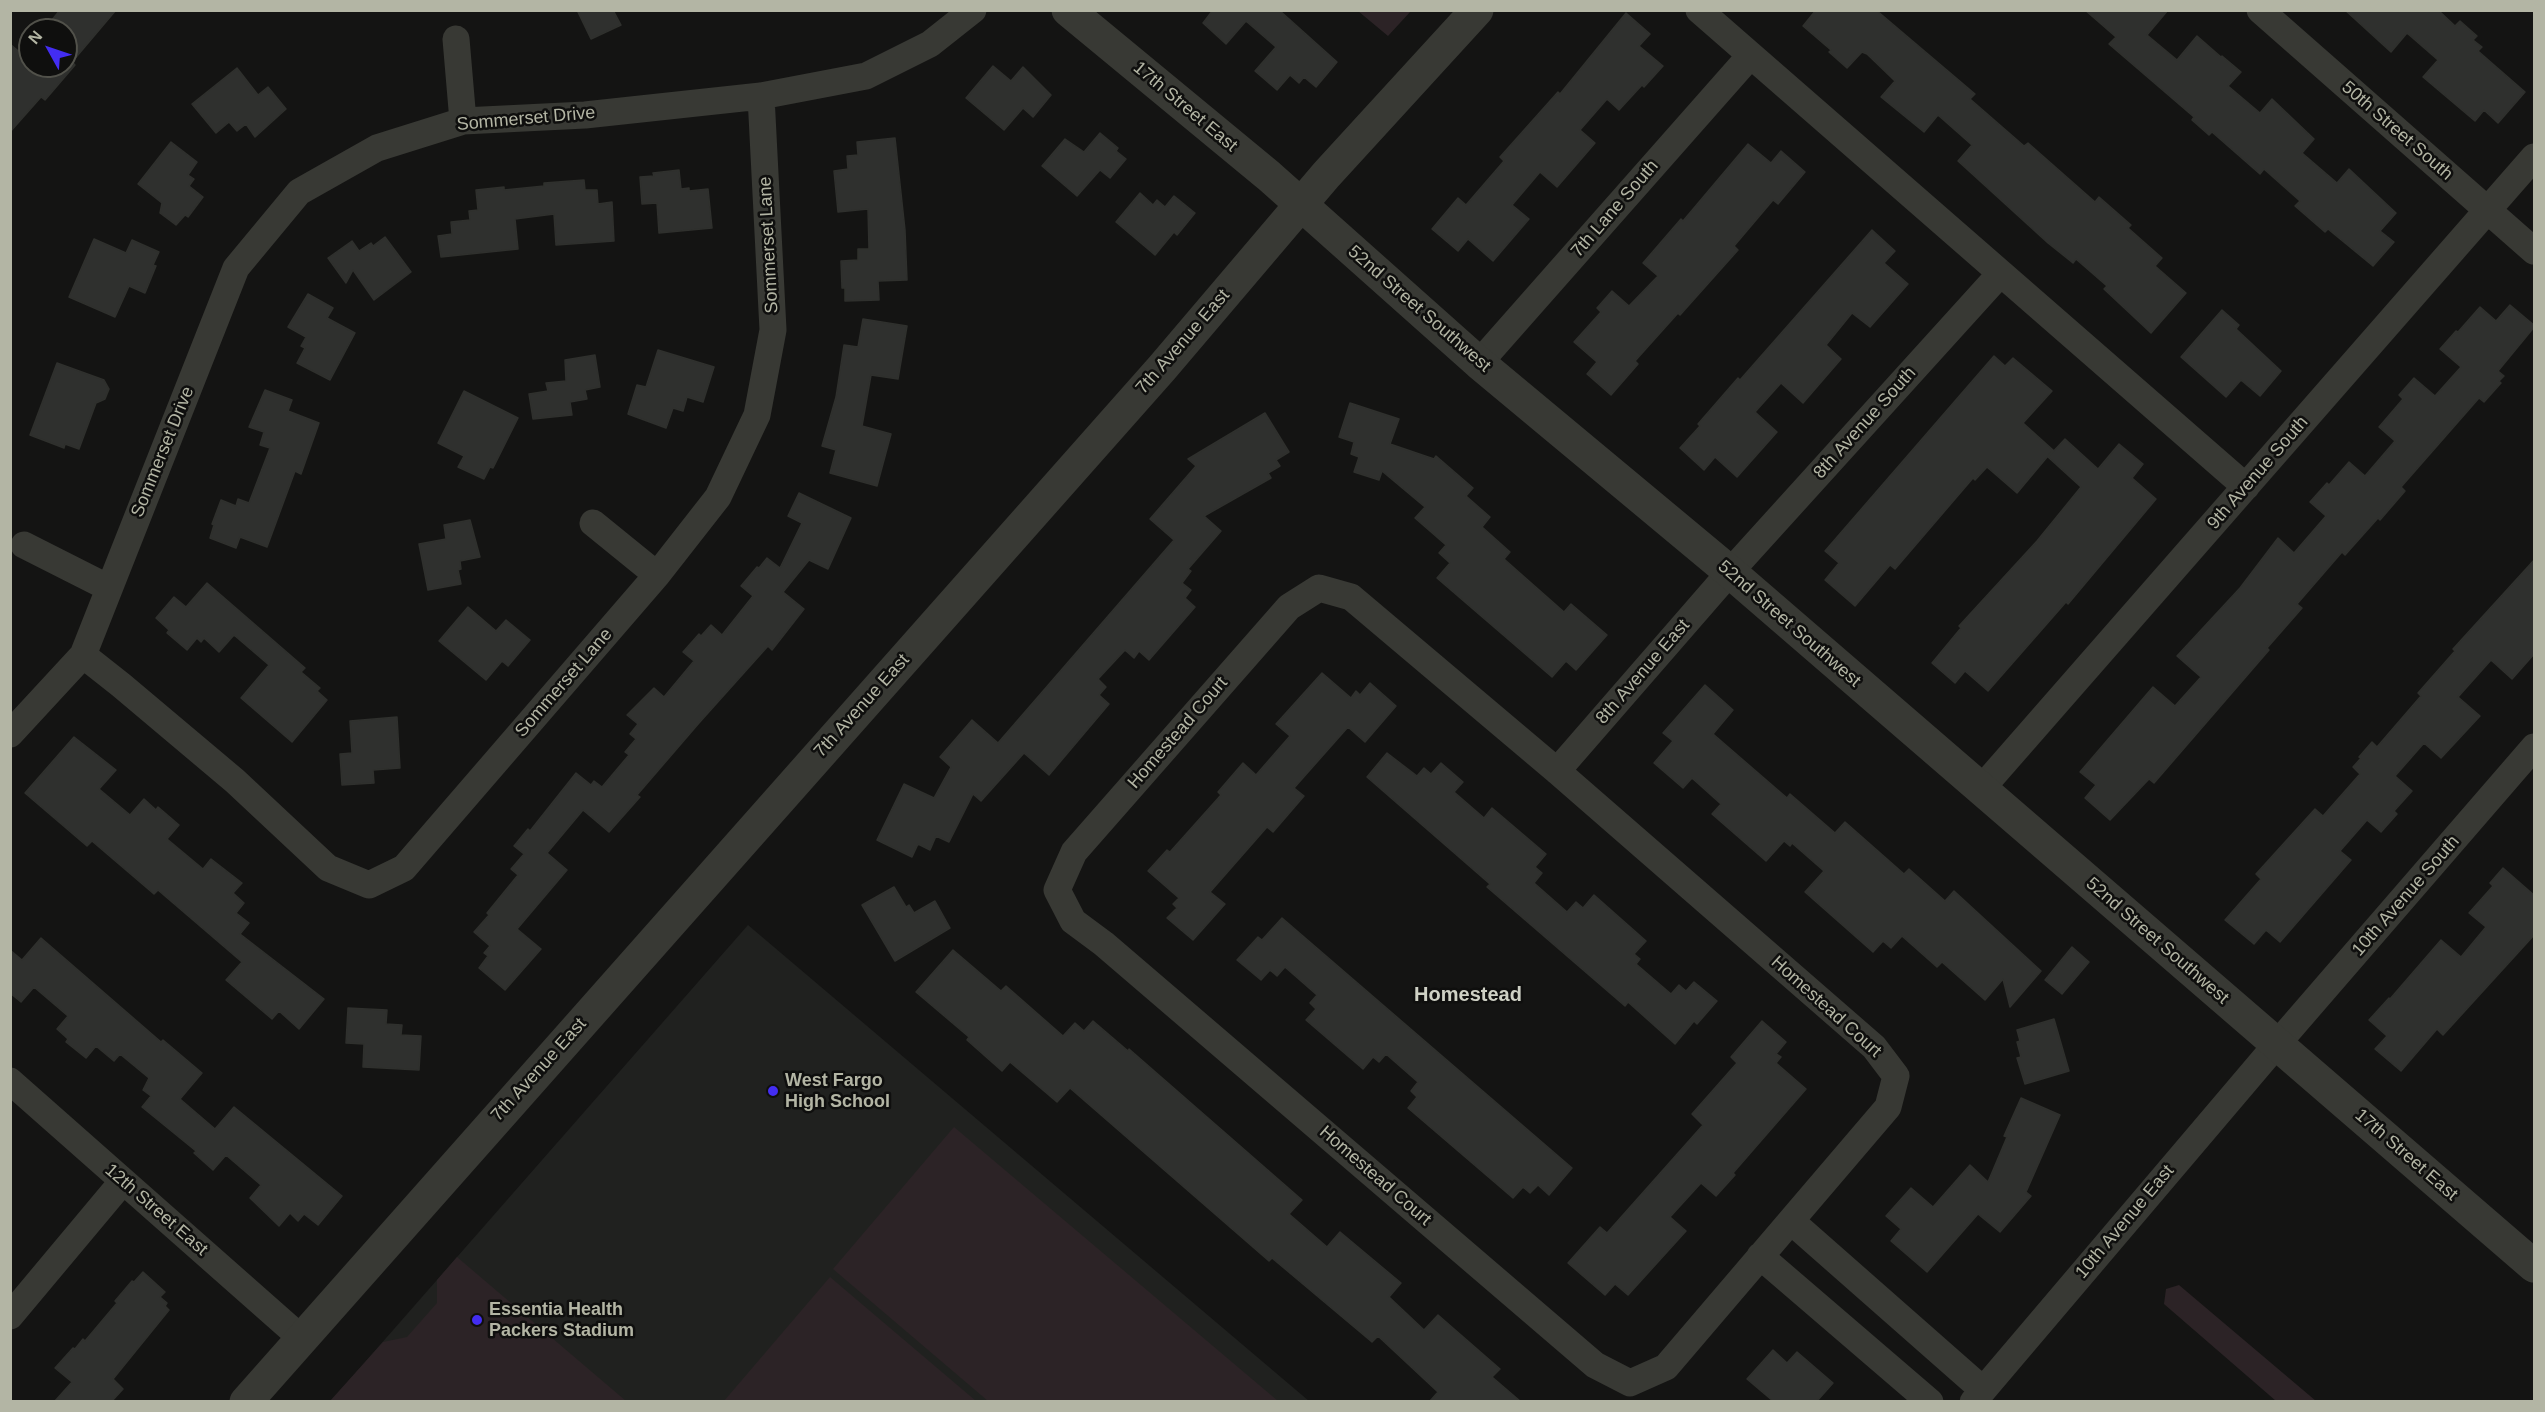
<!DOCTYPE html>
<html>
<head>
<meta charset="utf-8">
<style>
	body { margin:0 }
	#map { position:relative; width:2545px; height:1412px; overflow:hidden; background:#141413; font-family:Helvetica,sans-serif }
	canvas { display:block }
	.frame { position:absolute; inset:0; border:12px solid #b3b5a4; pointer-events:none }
	.north { position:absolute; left:18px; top:18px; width:60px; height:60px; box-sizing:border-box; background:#0f0f0e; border:2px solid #51514a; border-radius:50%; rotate:310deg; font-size:16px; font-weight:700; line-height:24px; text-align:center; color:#b3b5a4 }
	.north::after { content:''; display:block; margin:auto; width:21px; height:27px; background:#432df2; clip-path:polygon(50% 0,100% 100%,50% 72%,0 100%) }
</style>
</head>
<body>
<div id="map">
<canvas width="2545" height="1412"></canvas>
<div class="frame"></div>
<div class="north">N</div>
</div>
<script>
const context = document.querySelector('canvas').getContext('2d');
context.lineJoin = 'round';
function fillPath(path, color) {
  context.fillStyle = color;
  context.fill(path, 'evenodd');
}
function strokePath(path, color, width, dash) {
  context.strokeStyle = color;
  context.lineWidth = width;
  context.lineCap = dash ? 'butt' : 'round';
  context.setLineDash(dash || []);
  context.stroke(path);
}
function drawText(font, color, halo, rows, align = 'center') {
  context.font = font + ' Helvetica,sans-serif';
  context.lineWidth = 5;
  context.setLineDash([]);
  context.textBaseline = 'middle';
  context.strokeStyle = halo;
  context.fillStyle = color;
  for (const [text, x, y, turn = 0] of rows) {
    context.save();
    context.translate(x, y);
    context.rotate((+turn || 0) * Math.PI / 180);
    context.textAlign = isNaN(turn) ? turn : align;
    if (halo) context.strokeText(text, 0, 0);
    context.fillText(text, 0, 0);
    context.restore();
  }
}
const built = new Path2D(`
	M 748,925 L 1309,1401 L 330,1402 Z`);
const green = new Path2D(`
	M 1358,11 L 1411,11 L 1388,36 Z
	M 954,1127 L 1278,1401 L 1279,1401 L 988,1401 L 833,1269 Z
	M 457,1257 L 626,1401 L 330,1401 L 383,1342 L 407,1337 L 437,1303 L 437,1280 Z
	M 830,1277 L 976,1401 L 724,1401 Z
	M 2179,1285 L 2316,1401 L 2276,1401 L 2164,1304 L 2166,1289 Z`);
const building = new Path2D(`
	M 60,10 L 116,10 L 72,62 L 75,65 L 45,100 L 41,97 L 10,132 L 10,44 L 23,55 L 30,47 L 30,66 L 66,66 L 66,30 L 44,30 Z
	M 577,10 L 613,10 L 621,25 L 591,39 Z
	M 1213,10 L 1279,10 L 1337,62 L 1316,87 L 1304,77 L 1299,83 L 1290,75 L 1277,90 L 1255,71 L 1276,47 L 1246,21 L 1226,44 L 1203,23 Z
	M 1816,10 L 1876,10 L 1975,94 L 1970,99 L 2024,146 L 2028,143 L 2095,202 L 2099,197 L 2131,225 L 2128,228 L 2162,258 L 2155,266 L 2186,293 L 2151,333 L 2104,289 L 2107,286 L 2076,259 L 2073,263 L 2048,243 L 1958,161 L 1972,145 L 1938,115 L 1924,132 L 1881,97 L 1895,81 L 1867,54 L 1862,52 L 1847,68 L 1829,52 L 1831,50 L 1803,26 Z
	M 2085,10 L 2168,10 L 2147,35 L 2177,60 L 2197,36 L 2221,57 L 2222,56 L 2241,72 L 2228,86 L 2260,113 L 2272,99 L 2314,139 L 2302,153 L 2337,183 L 2349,169 L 2396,213 L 2380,231 L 2394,242 L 2373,266 L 2328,229 L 2325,232 L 2295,206 L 2300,201 L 2264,169 L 2260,174 L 2212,132 L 2209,135 L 2192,120 L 2194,117 L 2109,44 L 2116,37 Z
	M 2345,10 L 2438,10 L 2455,26 L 2460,21 L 2477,36 L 2473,40 L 2482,47 L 2478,51 L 2525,92 L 2498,123 L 2484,110 L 2475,121 L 2423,77 L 2438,60 L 2407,33 L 2391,52 Z
	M 1626,13 L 1650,34 L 1639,46 L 1663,66 L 1644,87 L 1642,85 L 1619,110 L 1607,99 L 1580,130 L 1595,143 L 1557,187 L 1540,172 L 1512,205 L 1529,219 L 1493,261 L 1468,239 L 1458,251 L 1432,229 L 1458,198 L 1466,205 L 1504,161 L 1500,157 L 1558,92 L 1560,94 Z
	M 993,66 L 1011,81 L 1023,67 L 1051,95 L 1033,117 L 1023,108 L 1004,130 L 966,98 Z
	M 237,68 L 258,95 L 268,87 L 286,109 L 255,137 L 246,124 L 237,131 L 229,122 L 216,133 L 192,104 Z
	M 1100,133 L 1118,148 L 1116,151 L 1126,159 L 1110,178 L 1100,170 L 1077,196 L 1042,166 L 1065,139 L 1084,152 Z
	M 895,138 L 905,230 L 907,280 L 878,281 L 879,300 L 845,301 L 845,288 L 842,288 L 841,261 L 858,260 L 858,249 L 869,249 L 868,209 L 838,212 L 834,171 L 848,169 L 847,156 L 858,155 L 857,142 Z
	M 171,142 L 197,162 L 188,175 L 194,179 L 189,186 L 203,197 L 188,217 L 185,215 L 176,225 L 160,213 L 162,203 L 138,184 Z
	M 1748,144 L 1771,163 L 1781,151 L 1805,172 L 1778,204 L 1773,200 L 1734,246 L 1738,250 L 1680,315 L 1678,313 L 1635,361 L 1638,364 L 1611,395 L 1587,374 L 1597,362 L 1574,342 L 1601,312 L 1597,308 L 1612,291 L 1629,306 L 1658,276 L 1643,263 L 1681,219 L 1683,221 Z
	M 679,170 L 681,189 L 689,188 L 689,191 L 708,189 L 712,228 L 659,233 L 657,203 L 642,204 L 640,177 L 654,176 L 653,173 Z
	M 584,180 L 585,190 L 597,190 L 598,204 L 612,202 L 614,241 L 556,245 L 554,214 L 515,219 L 518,249 L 441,257 L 438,236 L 452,234 L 451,222 L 470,220 L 469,211 L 478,210 L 476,190 L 504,187 L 504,190 L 544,186 L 544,183 Z
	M 1140,193 L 1153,205 L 1157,200 L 1165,207 L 1174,196 L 1195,213 L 1177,235 L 1174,232 L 1155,255 L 1116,222 Z
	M 1872,230 L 1895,251 L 1884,263 L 1908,284 L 1870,327 L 1852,313 L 1826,345 L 1841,359 L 1803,403 L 1781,383 L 1755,412 L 1777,432 L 1737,477 L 1715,457 L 1704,470 L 1680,448 L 1700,426 L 1698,424 L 1738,378 L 1740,380 Z
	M 385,237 L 411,272 L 374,300 L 353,270 L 346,283 L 328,258 L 352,241 L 359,251 L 371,243 L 373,246 Z
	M 94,239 L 126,253 L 132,240 L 159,252 L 153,265 L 156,266 L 145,293 L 129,286 L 115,317 L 69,297 Z
	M 308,294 L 333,308 L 327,318 L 355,333 L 330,380 L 297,363 L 305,348 L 301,346 L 306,337 L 288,327 Z
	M 2510,305 L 2535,326 L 2498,371 L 2504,376 L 2499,381 L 2501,383 L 2484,402 L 2479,398 L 2401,487 L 2405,491 L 2380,520 L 2378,518 L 2345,555 L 2342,552 L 2297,604 L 2302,608 L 2267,648 L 2269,650 L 2154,783 L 2149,779 L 2110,820 L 2085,798 L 2096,785 L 2080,772 L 2153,687 L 2175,706 L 2201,677 L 2177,656 L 2240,588 L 2278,538 L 2294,553 L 2326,516 L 2310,502 L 2327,483 L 2329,485 L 2349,462 L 2365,476 L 2395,441 L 2379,427 L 2403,399 L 2399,395 L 2414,378 L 2435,396 L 2461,367 L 2440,349 L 2456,331 L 2458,332 L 2480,307 L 2496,321 Z
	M 2222,310 L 2239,325 L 2236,329 L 2281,371 L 2260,396 L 2241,380 L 2226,397 L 2181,357 Z
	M 863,319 L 907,326 L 898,379 L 871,375 L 862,426 L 891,434 L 877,486 L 830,473 L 836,450 L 822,446 L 836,397 L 844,345 L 858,347 Z
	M 658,350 L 714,367 L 703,402 L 687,397 L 683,411 L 673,408 L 666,428 L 628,414 L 637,385 L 646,387 Z
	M 595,355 L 600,387 L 585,390 L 587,399 L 570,402 L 572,415 L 533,419 L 529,394 L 548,391 L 546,383 L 566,381 L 565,360 Z
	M 1994,356 L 2005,366 L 2013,358 L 2052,391 L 2023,423 L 2053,450 L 2017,493 L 1987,467 L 1975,480 L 1973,478 L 1895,569 L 1890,565 L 1855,606 L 1825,580 L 1839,563 L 1825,551 Z
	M 57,363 L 104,380 L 109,389 L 105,399 L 96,403 L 79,449 L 65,444 L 64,448 L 30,435 Z
	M 265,390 L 292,400 L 288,411 L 319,423 L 301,474 L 295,471 L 267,547 L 240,537 L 236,548 L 210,538 L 214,525 L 212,524 L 221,500 L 236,506 L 238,499 L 249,503 L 270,448 L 260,445 L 264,432 L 249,427 Z
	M 464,391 L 518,418 L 493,468 L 490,467 L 484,479 L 458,467 L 464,456 L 438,443 Z
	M 1350,403 L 1399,419 L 1390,444 L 1434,459 L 1436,456 L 1473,488 L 1466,496 L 1490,517 L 1482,527 L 1510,552 L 1504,559 L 1564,612 L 1571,604 L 1607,635 L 1576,670 L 1566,661 L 1552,677 L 1437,578 L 1450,563 L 1439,553 L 1446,545 L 1415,518 L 1425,507 L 1382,471 L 1379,480 L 1354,472 L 1359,457 L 1351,454 L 1354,442 L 1339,437 Z
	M 1265,413 L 1289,452 L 1276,460 L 1280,466 L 1268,473 L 1271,478 L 1204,516 L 1221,531 L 1188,569 L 1191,571 L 1182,583 L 1191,590 L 1185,598 L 1195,607 L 1149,660 L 1139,651 L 1134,658 L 1125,650 L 1098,679 L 1106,687 L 1099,695 L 1109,704 L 1049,775 L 1024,753 L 981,801 L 973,794 L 949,842 L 936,836 L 930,850 L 918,844 L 912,857 L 877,840 L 904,784 L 934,798 L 951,767 L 940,757 L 972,720 L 998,743 L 1174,540 L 1150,519 L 1196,466 L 1188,459 Z
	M 2065,439 L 2098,469 L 2119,444 L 2143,464 L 2132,478 L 2156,499 L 2068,604 L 2066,602 L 1988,691 L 1965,671 L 1955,683 L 1932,663 L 1961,628 L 1959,626 L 2037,541 L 2081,487 L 2048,457 Z
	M 799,493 L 851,518 L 828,569 L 809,560 L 783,592 L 804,609 L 772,650 L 768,646 L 699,723 L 637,795 L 640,797 L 609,832 L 583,810 L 547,853 L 567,870 L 517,929 L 541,949 L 505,990 L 479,968 L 488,956 L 484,953 L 490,946 L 474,932 L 489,915 L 487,913 L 518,875 L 511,869 L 524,854 L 514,846 L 528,829 L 530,831 L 576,773 L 591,785 L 594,781 L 602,787 L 629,755 L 625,752 L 636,739 L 630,734 L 638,724 L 627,715 L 654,688 L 664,697 L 694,661 L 683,652 L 699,634 L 701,636 L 711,625 L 722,635 L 753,596 L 741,586 L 757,567 L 759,568 L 767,558 L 780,568 L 802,523 L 788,516 Z
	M 470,520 L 480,557 L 460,561 L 461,569 L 458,570 L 461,584 L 428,590 L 419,544 L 446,539 L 444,525 Z
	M 2535,559 L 2535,653 L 2512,679 L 2491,660 L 2458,697 L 2480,716 L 2441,758 L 2424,743 L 2395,776 L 2412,791 L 2394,811 L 2397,814 L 2381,832 L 2367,820 L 2340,851 L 2351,860 L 2280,942 L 2266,930 L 2254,944 L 2225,920 L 2261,879 L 2256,874 L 2315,809 L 2323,816 L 2360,774 L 2353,767 L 2361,758 L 2359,757 L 2372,742 L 2377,747 L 2421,696 L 2418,693 L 2455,651 L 2453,649 Z
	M 207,583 L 305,668 L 301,672 L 320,688 L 317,691 L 327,700 L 292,742 L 241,698 L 269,665 L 234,635 L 219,652 L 204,638 L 201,642 L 197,638 L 187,650 L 167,633 L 169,630 L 156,618 L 174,597 L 186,607 Z
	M 468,607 L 496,631 L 506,620 L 530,640 L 508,666 L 502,661 L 486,680 L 439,641 Z
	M 1322,673 L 1351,698 L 1356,691 L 1360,695 L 1370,683 L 1396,706 L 1365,742 L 1348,727 L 1294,788 L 1304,796 L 1273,832 L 1267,827 L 1210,892 L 1225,904 L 1193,940 L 1167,918 L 1177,908 L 1173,904 L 1179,898 L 1148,871 L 1167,850 L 1170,852 L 1221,795 L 1218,792 L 1243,763 L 1256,775 L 1290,736 L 1276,724 Z
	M 1705,685 L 1733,710 L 1713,734 L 1787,798 L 1790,794 L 1835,833 L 1845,822 L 1904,874 L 1909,869 L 1945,901 L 1954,891 L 2041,971 L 2010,1007 L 2003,979 L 1985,1000 L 1942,962 L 1937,967 L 1902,936 L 1891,948 L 1883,941 L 1873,952 L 1805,892 L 1824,871 L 1792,843 L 1790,846 L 1784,841 L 1766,861 L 1712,814 L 1721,804 L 1692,778 L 1683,788 L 1654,763 L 1673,741 L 1663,733 Z
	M 397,717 L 400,768 L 373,770 L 374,783 L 342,785 L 340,754 L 352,753 L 350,721 Z
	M 74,737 L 116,770 L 99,789 L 130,815 L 144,799 L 156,810 L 158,807 L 179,825 L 167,839 L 203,869 L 211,859 L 242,883 L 233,893 L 244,903 L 236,913 L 249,923 L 240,934 L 324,999 L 299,1029 L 279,1011 L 272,1019 L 226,980 L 242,962 L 158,890 L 154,894 L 92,841 L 87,846 L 25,793 Z
	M 1387,753 L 1417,776 L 1424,768 L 1431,774 L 1441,763 L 1463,782 L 1454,792 L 1484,818 L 1492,808 L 1546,854 L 1535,867 L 1542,873 L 1534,883 L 1567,912 L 1576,902 L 1583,908 L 1594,895 L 1646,941 L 1634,954 L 1640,959 L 1636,964 L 1671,994 L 1679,985 L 1686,991 L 1694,982 L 1717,1001 L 1697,1024 L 1694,1021 L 1675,1044 L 1628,1002 L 1625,1006 L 1487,887 L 1490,884 L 1367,777 Z
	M 2503,868 L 2535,896 L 2535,934 L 2443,1035 L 2437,1029 L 2401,1071 L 2375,1049 L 2387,1036 L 2369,1020 L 2389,998 L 2390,999 L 2441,940 L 2461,957 L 2486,927 L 2469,913 L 2493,886 L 2490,883 Z
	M 894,887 L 906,907 L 909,905 L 914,913 L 935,901 L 950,928 L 895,961 L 862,905 Z
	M 1282,918 L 1572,1168 L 1549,1195 L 1538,1185 L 1530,1193 L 1523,1187 L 1513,1198 L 1408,1108 L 1417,1097 L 1411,1091 L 1418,1082 L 1386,1054 L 1379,1062 L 1373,1057 L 1363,1069 L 1306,1020 L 1316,1009 L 1310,1003 L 1317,995 L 1285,967 L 1277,976 L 1270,970 L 1261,980 L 1237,960 L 1258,937 L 1262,940 Z
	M 41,938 L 161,1042 L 163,1040 L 202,1073 L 180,1099 L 215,1129 L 234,1107 L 342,1196 L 318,1225 L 304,1214 L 298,1221 L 290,1213 L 279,1226 L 250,1198 L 261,1185 L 226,1155 L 213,1170 L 194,1153 L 196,1151 L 142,1107 L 151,1096 L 143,1090 L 149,1078 L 120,1054 L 114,1061 L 96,1046 L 86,1058 L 66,1042 L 68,1039 L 57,1029 L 68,1016 L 34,987 L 21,1002 L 10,993 L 10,950 L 22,960 Z
	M 2072,947 L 2089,962 L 2062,994 L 2045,980 Z
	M 953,950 L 1001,991 L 1006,986 L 1063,1036 L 1075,1023 L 1084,1031 L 1093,1021 L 1128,1051 L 1129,1049 L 1302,1200 L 1289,1214 L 1327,1247 L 1340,1232 L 1401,1283 L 1389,1297 L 1424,1330 L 1438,1315 L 1500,1369 L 1492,1377 L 1520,1401 L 1430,1401 L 1438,1392 L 1378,1336 L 1372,1342 L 1272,1258 L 1269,1261 L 1070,1088 L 1057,1102 L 1010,1062 L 1002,1071 L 967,1040 L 969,1037 L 916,992 Z
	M 348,1008 L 387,1010 L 386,1024 L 402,1025 L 401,1035 L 421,1036 L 419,1070 L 363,1067 L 364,1044 L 346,1043 Z
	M 2054,1019 L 2069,1071 L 2025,1084 L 2017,1058 L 2021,1057 L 2017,1042 L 2020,1041 L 2017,1030 Z
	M 1762,1021 L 1786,1042 L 1776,1054 L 1781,1057 L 1776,1063 L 1806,1089 L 1733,1173 L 1735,1175 L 1716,1196 L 1701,1183 L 1670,1217 L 1686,1231 L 1628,1295 L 1615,1284 L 1605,1295 L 1568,1263 L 1600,1227 L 1607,1233 L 1703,1125 L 1692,1114 L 1737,1063 L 1731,1057 Z
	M 2021,1098 L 2060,1115 L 2026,1192 L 2031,1196 L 2000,1232 L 1978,1214 L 1927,1272 L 1891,1241 L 1901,1229 L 1886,1216 L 1911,1188 L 1933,1207 L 1970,1165 L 1988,1182 L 2007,1137 L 2004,1136 Z
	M 143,1272 L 165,1292 L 160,1297 L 167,1303 L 165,1306 L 169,1310 L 113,1379 L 123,1389 L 112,1401 L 55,1401 L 72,1382 L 55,1368 L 73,1348 L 75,1349 L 83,1339 L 85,1341 L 117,1303 L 115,1301 L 132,1281 L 134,1282 Z
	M 1773,1350 L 1787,1363 L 1797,1352 L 1833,1383 L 1817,1401 L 1773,1401 L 1747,1379 Z`);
const minor = new Path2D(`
	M 1699,10 L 2246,487
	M 2260,10 L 2534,251
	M 456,39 L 463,121
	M 1479,363 L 1750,56
	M 593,523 L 657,575
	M 24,545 L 109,588
	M 1319,588 L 1351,597 L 1557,771 L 1874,1047 L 1896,1076 L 1888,1107 L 1666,1367 L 1630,1383 L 1595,1365 L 1104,944 L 1073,921 L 1057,890 L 1074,852 L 1289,607 Z
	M 83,655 L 121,685 L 235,781 L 328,868 L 369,885 L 404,868 L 657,575 L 718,497 L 757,415 L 773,330 L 761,96
	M 10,734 L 83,655 L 236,268 L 299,192 L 377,148 L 463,121 L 585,115 L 761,96 L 866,76 L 930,44 L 973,10
	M 1557,771 L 1730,572 L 2000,274
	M 1981,789 L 2534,157
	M 10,1081 L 301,1338
	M 1791,1221 L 1983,1390
	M 1760,1256 L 1930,1402
	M 10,1316 L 123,1181
	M 1973,1402 L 2277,1044 L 2534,747`);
const tertiary = new Path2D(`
	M 1068,10 L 1269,176 L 1479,363 L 1730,572 L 2534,1266
	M 246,1402 L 1162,368 L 1326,175 L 1477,10`);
const markers = [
	[773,1091,6,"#432df2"],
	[477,1320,6,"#432df2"]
];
const streetNames = [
	["17th Street East",1185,107,40],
	["Sommerset Drive",526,119,-5],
	["50th Street South",2397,131,41],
	["7th Lane South",1615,209,-49],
	["Sommerset Lane",769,245,-93],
	["52nd Street Southwest",1419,309,41],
	["7th Avenue East",1183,342,-49],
	["8th Avenue South",1865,423,-48],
	["Sommerset Drive",163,452,-68],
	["9th Avenue South",2258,473,-49],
	["52nd Street Southwest",1789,624,41],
	["8th Avenue East",1643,672,-49],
	["Sommerset Lane",564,683,-49],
	["7th Avenue East",862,706,-48],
	["Homestead Court",1178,733,-49],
	["10th Avenue South",2406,896,-49],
	["52nd Street Southwest",2157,941,41],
	["Homestead Court",1826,1007,42],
	["7th Avenue East",539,1070,-48],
	["17th Street East",2406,1155,41],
	["Homestead Court",1375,1176,41],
	["12th Street East",156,1210,41],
	["10th Avenue East",2125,1222,-50]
];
const poiNames = [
	["West Fargo",785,1081],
	["High School",785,1102],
	["Essentia Health",489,1310],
	["Packers Stadium",489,1331]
];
const neighbourhoodNames = [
	["Homestead",1468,995]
];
fillPath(built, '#20211f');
fillPath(green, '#2c2326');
fillPath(building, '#2f302e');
strokePath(building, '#2f302d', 1.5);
strokePath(minor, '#383934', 27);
strokePath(tertiary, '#383934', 33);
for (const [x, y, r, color] of markers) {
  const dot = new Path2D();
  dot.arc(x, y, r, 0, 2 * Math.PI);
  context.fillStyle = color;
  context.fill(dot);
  strokePath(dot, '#0f0f0e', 2);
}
drawText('18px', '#b3b5a4', '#0f0f0e', streetNames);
drawText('bold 18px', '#b3b5a4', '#0f0f0e', poiNames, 'left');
drawText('bold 20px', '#cfd1c5', '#0f0f0e', neighbourhoodNames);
</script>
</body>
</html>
